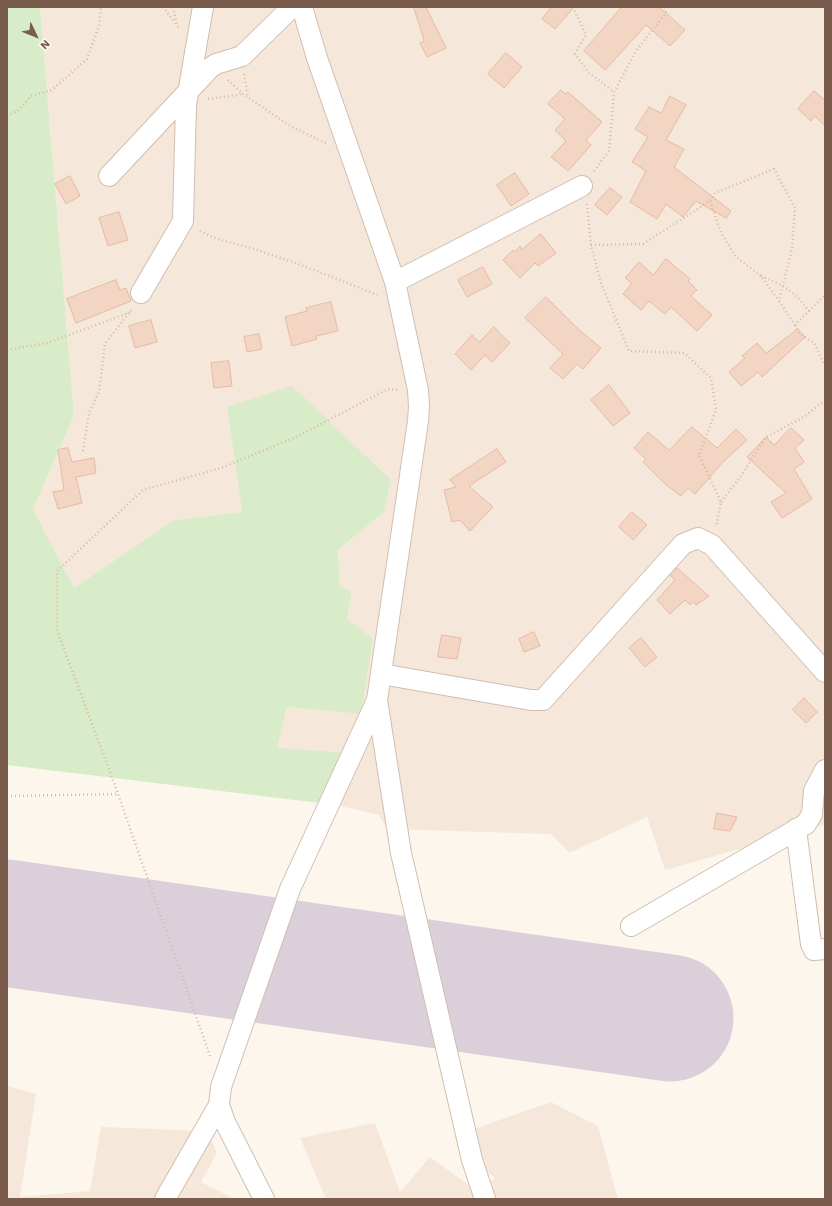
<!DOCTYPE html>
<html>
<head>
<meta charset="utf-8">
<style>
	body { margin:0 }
	#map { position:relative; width:832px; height:1206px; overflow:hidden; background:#fdf6ec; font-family:"Work Sans",sans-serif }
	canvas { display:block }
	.frame { position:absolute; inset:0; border:8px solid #7a5c4d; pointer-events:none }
	.north { position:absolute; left:16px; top:16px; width:40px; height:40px; -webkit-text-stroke:3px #fffaf3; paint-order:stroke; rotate:133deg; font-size:11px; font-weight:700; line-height:16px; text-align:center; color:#7a5c4d }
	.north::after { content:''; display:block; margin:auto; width:14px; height:18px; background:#7a5c4d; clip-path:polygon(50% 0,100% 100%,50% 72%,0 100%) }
</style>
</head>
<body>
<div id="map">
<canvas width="832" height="1206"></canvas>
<div class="frame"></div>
<div class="north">N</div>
</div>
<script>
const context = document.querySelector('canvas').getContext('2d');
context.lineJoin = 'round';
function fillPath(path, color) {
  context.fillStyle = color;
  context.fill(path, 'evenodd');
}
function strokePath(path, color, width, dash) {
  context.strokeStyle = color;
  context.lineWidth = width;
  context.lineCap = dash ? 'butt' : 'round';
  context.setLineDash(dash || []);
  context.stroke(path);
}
const residential = new Path2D(`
	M 40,7 L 825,7 L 825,825 L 665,870 L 647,817 L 569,853 L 551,834 L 387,829 L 379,815 L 336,805 L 277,748 L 287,707 L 361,714 L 347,619 L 352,591 L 340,587 L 338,550 L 384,512 L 227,407 L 242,512 L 174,520 L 74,588 L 33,509 L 74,416 Z
	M 7,1086 L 36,1094 L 20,1197 L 90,1191 L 101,1127 L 207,1131 L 217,1153 L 201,1182 L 231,1197 L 230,1199 L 7,1199 Z
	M 551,1102 L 598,1126 L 618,1199 L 326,1199 L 300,1138 L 375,1123 L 400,1192 L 430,1157 L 473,1188 L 495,1179 L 454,1136 Z`);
const green = new Path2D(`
	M 7,7 L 40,7 L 74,416 L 33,509 L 74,588 L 174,520 L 242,512 L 227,407 L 292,386 L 391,480 L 384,512 L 338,550 L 340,587 L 352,591 L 347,619 L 373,639 L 361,714 L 287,707 L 277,748 L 351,753 L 336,805 L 7,765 Z`);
const runway = new Path2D(`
	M 7,923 L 670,1018`);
const building = new Path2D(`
	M 414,7 L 426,7 L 446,48 L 427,57 L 420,43 L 424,41 Z
	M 552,7 L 574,7 L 555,29 L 542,19 Z
	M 622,7 L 659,7 L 685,30 L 670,46 L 646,25 L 605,70 L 584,51 Z
	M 506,53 L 522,67 L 504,88 L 488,74 Z
	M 561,90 L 565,94 L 568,92 L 602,122 L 586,140 L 591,145 L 568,171 L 551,157 L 566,141 L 555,130 L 565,119 L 548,104 Z
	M 814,91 L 825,100 L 825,126 L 815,116 L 811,121 L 798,109 Z
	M 670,96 L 686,105 L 666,140 L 684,149 L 674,167 L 731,211 L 726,218 L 696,201 L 683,217 L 666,204 L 657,219 L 630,202 L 646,171 L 632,162 L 648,137 L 635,129 L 649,107 L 661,113 Z
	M 515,173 L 529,194 L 511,206 L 497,185 Z
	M 70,176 L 80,196 L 66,204 L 55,184 Z
	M 610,188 L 622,197 L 607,215 L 595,205 Z
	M 119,212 L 128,240 L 108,246 L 99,218 Z
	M 541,234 L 556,253 L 538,266 L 535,263 L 520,278 L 503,260 L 513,250 L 515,252 L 520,246 L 522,249 Z
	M 666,259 L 690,279 L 688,281 L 697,290 L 691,296 L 712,315 L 697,331 L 671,307 L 665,314 L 649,301 L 641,310 L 623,294 L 632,283 L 625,278 L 639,262 L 653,275 Z
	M 483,267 L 492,284 L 467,297 L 458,280 Z
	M 116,280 L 120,290 L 126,288 L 131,301 L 76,323 L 67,299 Z
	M 546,297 L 578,329 L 601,348 L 583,369 L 577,364 L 563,379 L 550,368 L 563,354 L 525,318 Z
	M 331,302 L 338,331 L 316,336 L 317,339 L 292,346 L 285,317 L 307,311 L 306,308 Z
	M 151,320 L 157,342 L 135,348 L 129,326 Z
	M 494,327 L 510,343 L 492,362 L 485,355 L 471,370 L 455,354 L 472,335 L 479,342 Z
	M 798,329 L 805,337 L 762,377 L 758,372 L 741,386 L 729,372 L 745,358 L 742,356 L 757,343 L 766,353 Z
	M 259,334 L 262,349 L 247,352 L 244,337 Z
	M 229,361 L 232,386 L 214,388 L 211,363 Z
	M 609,385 L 630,413 L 613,426 L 591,400 Z
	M 692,427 L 717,448 L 736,429 L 747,440 L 723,462 L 695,494 L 688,488 L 681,496 L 665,484 L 643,462 L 646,459 L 634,448 L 648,432 L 669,450 Z
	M 791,428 L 804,440 L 795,448 L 804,462 L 794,469 L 812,499 L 782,518 L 771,502 L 786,493 L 747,457 L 766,437 L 774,445 Z
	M 68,448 L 72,462 L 94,458 L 96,473 L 76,477 L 82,503 L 58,509 L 53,492 L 64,490 L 58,450 Z
	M 497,449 L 506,462 L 469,486 L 493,507 L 470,531 L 460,520 L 452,522 L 444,490 L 456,487 L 450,480 Z
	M 632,512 L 647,525 L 633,540 L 619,527 Z
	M 677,568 L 709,596 L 696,605 L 693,602 L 690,605 L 685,600 L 670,614 L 657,600 L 675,580 L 670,575 Z
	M 534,632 L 540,646 L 524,652 L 519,639 Z
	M 442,635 L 461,638 L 457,659 L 438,657 Z
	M 641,638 L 657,657 L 645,667 L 629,648 Z
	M 804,698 L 817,712 L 806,723 L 793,710 Z
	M 717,813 L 737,817 L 730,831 L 714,829 Z`);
const path = new Path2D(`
	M 163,7 L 176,24
	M 173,7 L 177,26 L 180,29
	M 573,7 L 586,35 L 575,54 L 589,73 L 614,92
	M 244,74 L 248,97
	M 228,80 L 243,94 L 290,126 L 326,143
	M 208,99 L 243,94
	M 7,116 L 19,110 L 31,96 L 52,90 L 87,59 L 99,26 L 101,7
	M 594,171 L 609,151 L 614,92 L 636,51 L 666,13 L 665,7
	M 710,201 L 721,233 L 736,257 L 761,276 L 779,301
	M 587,204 L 591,245 L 601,283 L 629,351 L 684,353 L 711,378 L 716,410 L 699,455 L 721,502 L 716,527
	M 200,231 C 219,242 240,244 260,251 C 300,264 338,279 377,295
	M 591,245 L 643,244 L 710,201 L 715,193 L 774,169 L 795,208 L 792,249 L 779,301 L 795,325 L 825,295
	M 761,276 C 785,286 793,290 809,311
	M 795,325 L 800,334 L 814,343 L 825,366
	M 7,350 L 47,343 L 131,312
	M 83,451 L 89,413 L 99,392 L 105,344 L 132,309
	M 721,502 L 739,479 L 766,437 L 804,417 L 825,400
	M 7,796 L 118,794
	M 210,1056 L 113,780 L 57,630 L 57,571 L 143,490 L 221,468 L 296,437 L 388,389 L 399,390`);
const minor = new Path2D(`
	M 109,176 L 210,68 L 216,64 L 242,56 L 292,7
	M 395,282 L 582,186
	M 141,293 L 183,221 L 186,105 L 203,7
	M 381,674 L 531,700 L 543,700 L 683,544 L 698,538 L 712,545 L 825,672
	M 377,700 L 401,853 L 472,1160 L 485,1199
	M 796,829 L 811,944 L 814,950 L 825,949
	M 631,926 L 806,824 L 812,814 L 814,791 L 825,770
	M 219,1105 L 225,1122 L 264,1199
	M 165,1199 L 219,1105 L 221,1087 L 290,889 L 377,700 L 418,421 L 419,406 L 418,390 L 395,282 L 317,58 L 302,7`);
fillPath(residential, '#f5e8da');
fillPath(green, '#d8ecc9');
strokePath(runway, '#dbcfda', 127);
fillPath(building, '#f3d5c3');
strokePath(building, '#e6bba3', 1);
strokePath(minor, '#d1beb0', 22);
strokePath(path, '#d9b8a5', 2.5, [1, 3]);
strokePath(minor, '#fff', 20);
</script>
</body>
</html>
